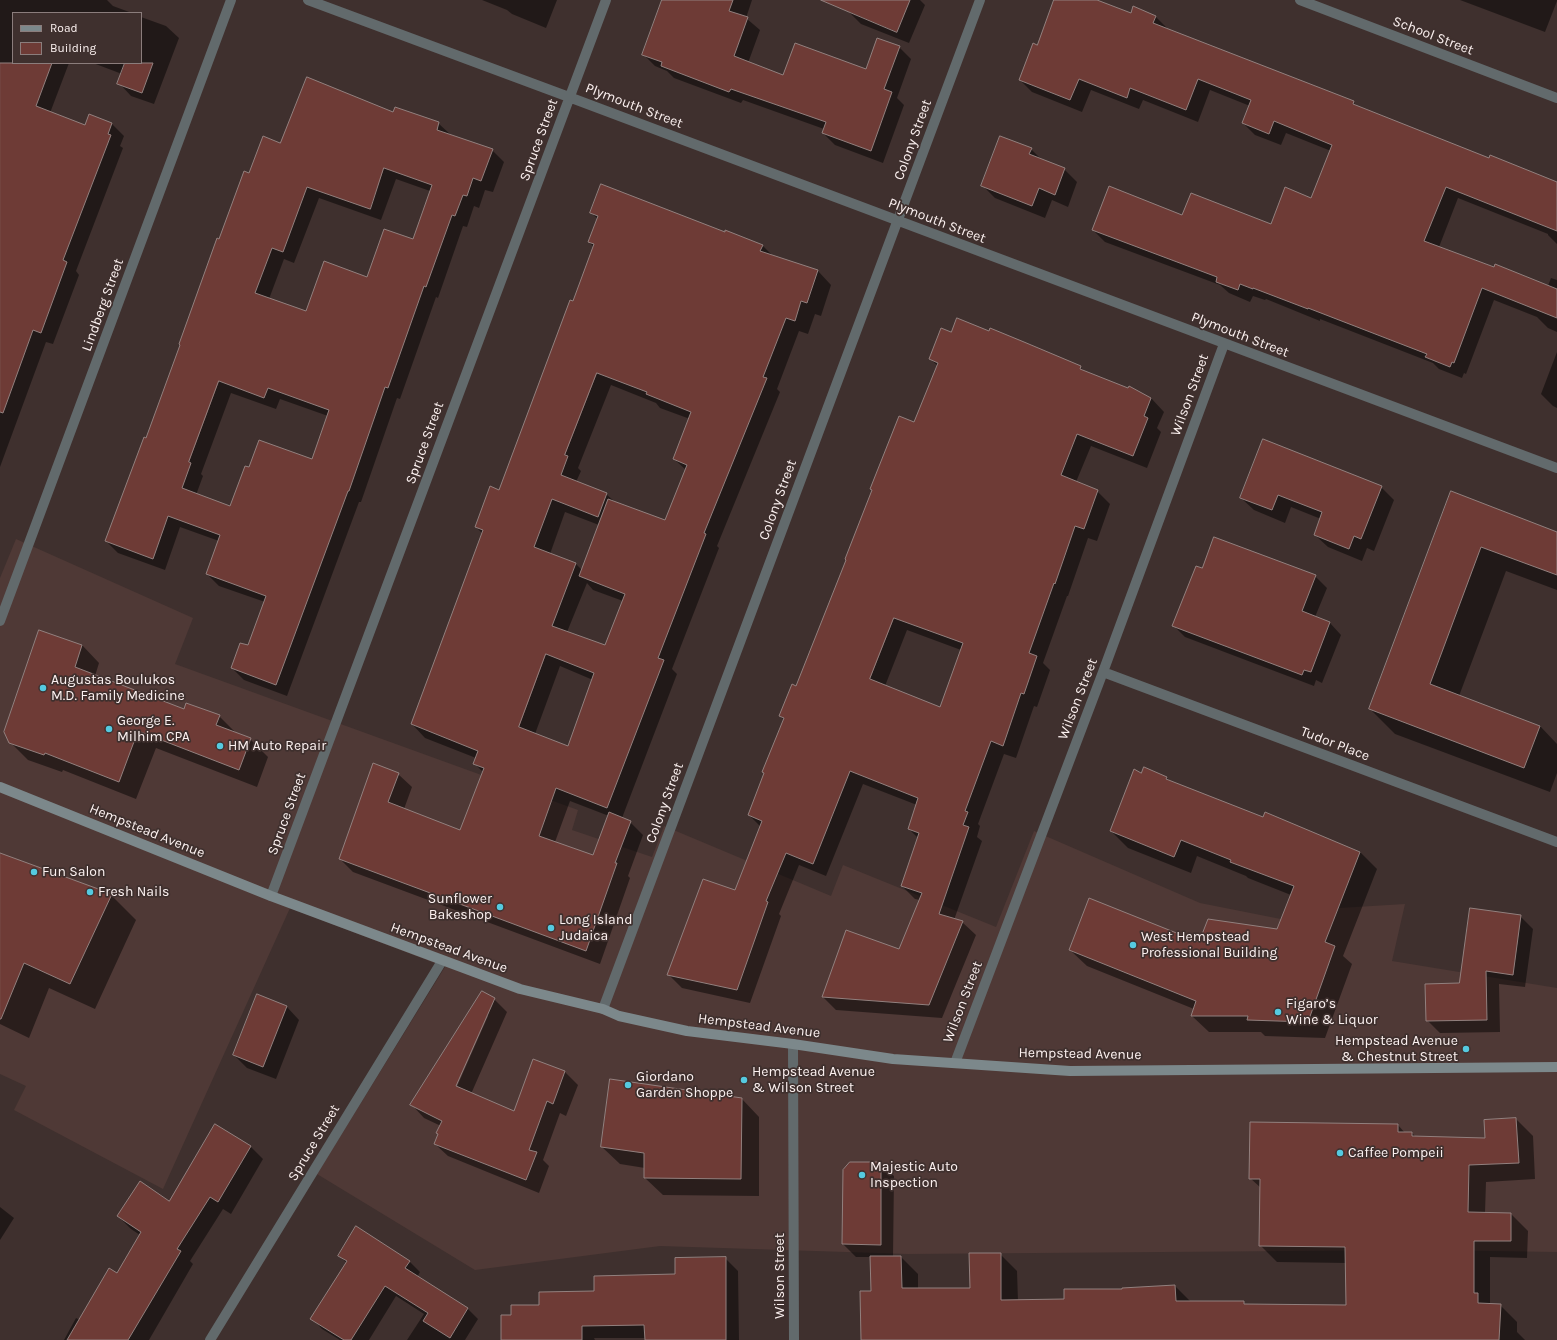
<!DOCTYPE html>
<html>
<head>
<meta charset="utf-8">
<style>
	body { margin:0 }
	#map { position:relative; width:1557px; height:1340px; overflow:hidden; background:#3f302e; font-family:Karla,sans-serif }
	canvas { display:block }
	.legend { position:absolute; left:12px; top:12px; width:130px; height:52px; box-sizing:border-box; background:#3f302e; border:1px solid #8b7d7c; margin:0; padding:5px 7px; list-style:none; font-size:12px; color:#fcf1f0 }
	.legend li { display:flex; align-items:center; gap:8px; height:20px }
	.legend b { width:20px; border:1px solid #8b7d7c }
</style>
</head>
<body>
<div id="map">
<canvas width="1557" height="1340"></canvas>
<ul class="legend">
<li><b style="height:5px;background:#7c888b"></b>Road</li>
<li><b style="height:11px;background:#6e3b36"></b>Building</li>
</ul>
</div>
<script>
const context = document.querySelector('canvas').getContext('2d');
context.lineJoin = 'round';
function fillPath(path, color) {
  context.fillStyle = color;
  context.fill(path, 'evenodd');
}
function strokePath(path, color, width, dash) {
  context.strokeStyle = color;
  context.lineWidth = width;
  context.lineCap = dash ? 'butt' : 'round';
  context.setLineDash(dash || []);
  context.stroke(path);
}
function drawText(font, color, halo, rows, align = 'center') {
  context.font = font + ' Karla,sans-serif';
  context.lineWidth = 3.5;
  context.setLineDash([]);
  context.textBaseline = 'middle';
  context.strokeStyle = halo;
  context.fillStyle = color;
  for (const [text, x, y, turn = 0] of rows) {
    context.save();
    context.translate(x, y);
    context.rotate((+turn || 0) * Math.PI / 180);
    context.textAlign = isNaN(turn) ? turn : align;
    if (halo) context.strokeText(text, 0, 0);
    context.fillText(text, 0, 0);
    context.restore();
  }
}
const built = new Path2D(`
	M 16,539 L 193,618 L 175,664 L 578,810 L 572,830 L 652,857 L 664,826 L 831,896 L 843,865 L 996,927 L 1034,831 L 1200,903 L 1316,926 L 1323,909 L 1405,904 L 1392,961 L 1557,988 L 1557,1252 L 1421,1250 L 908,1254 L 660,1246 L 475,1270 L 317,1174 L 445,967 L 290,908 L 163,1189 L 14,1110 L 26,1086 L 0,1074 L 0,578 Z`);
const shadow = new Path2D(`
	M 0,0 L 107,0 L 113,6 L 132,13 L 13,13 L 13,63 L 69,63 L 50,113 L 86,127 L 90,115 L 112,124 L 124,136 L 120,146 L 123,148 L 76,271 L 79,275 L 53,344 L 46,342 L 0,467 Z
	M 482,0 L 557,0 L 546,28 L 512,14 L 507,10 Z
	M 672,0 L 752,0 L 746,18 L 760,30 L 748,63 L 783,76 L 866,70 L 899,47 L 911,59 L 897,98 L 904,105 L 883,163 L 835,145 L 823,133 L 824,129 L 743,100 L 741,103 L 674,78 L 667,71 L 655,66 L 643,54 Z
	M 854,0 L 920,0 L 925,5 L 909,43 L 861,24 L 849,12 Z
	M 1055,0 L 1094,0 L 1131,15 L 1134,8 L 1156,17 L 1168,29 L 1353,102 L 1359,108 L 1489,159 L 1557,183 L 1557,244 L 1548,235 L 1548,234 L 1458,198 L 1439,247 L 1548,286 L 1551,278 L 1557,280 L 1557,332 L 1548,328 L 1537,317 L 1494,300 L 1466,374 L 1464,373 L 1462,378 L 1439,369 L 1433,363 L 1320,319 L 1320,321 L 1266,299 L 1265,300 L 1253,296 L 1250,302 L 1229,293 L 1220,285 L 1105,242 L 1093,230 L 1183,217 L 1272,225 L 1312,199 L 1331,151 L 1286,133 L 1281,145 L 1255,135 L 1243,123 L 1250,106 L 1210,90 L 1198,122 L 1143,100 L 1139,109 L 1091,90 L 1082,112 L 1032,92 L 1020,80 L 1037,46 Z
	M 1460,0 L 1557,0 L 1557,1 L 1545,32 Z
	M 141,17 L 166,26 L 179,38 L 154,104 L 131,96 L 119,83 L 122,74 L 93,63 L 141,63 Z
	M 394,113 L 438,123 L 451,135 L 492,150 L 504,162 L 493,192 L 485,190 L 479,208 L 474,206 L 467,227 L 463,226 L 438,298 L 436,297 L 400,399 L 397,398 L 361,502 L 359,502 L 287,696 L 244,680 L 232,668 L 249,646 L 265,602 L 219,586 L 207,574 L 219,541 L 180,527 L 165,570 L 118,553 L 106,541 L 146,439 L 219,240 L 250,174 L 281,144 ZM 396,179 L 430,191 L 413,241 L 368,278 L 306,313 L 269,299 L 284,259 L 294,263 L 319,198 L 381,220 ZM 231,393 L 276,409 L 280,399 L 328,416 L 312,460 L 250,469 L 231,507 L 196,495 L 203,476 L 201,474 Z
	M 1031,149 L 1043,161 L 1064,169 L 1077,182 L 1068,207 L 1052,200 L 1045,218 L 995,198 L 982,185 Z
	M 591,213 L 725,233 L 762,245 L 773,256 L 818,271 L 831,285 L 821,316 L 815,314 L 808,334 L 799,331 L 777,389 L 780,392 L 717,546 L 719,548 L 672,669 L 677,674 L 622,818 L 630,822 L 643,835 L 628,876 L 630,878 L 600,964 L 353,872 L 340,859 L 398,774 L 412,787 L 404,809 L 460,831 L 483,772 L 474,763 L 476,758 L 425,738 L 412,724 L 482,533 L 476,527 L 500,491 L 594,247 L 589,242 L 598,219 ZM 611,385 L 656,403 L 660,408 L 690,419 L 674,459 L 686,470 L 666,522 L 615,502 L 606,494 L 576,482 L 581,471 L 578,468 ZM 565,512 L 599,525 L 582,570 L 576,564 L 550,554 ZM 587,583 L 593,590 L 623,601 L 605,647 L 567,632 ZM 560,666 L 593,680 L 568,747 L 535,734 ZM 570,801 L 609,816 L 593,856 L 555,842 Z
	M 951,333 L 1080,367 L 1085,372 L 1128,389 L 1129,388 L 1151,398 L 1164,412 L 1157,428 L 1161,432 L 1147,468 L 1091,446 L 1076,482 L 1097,491 L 1110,504 L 1097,541 L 1088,538 L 1068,596 L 1067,596 L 1043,663 L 1050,670 L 1037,707 L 1034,706 L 1016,758 L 1004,754 L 978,824 L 980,826 L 977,837 L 982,841 L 954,920 L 962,922 L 976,935 L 942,1018 L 836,1010 L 823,997 L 847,932 L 899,950 L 920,900 L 915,899 L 902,886 L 919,839 L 909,829 L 917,805 L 863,784 L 826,876 L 799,865 L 779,914 L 781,916 L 750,1003 L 682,988 L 669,975 L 735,891 L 761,827 L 749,815 L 784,720 L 780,716 L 796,687 L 847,560 L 872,491 L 871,489 L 915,423 L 938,366 L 930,359 ZM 907,630 L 961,650 L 941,708 L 885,686 Z
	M 1557,352 L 1557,408 L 1553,406 L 1541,394 Z
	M 1381,487 L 1394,500 L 1374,551 L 1367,548 L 1362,561 L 1328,547 L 1315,535 L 1321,519 L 1291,507 L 1285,523 L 1254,510 L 1241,498 Z
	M 1451,492 L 1557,533 L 1557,590 L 1506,571 L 1459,696 L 1540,726 L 1557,744 L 1557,773 L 1550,792 L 1395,734 L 1370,709 Z
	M 1202,569 L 1315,576 L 1327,588 L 1315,617 L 1330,623 L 1341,635 L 1322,683 L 1316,680 L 1314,686 L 1185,637 L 1174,626 Z
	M 82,645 L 99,663 L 95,676 L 184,710 L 219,716 L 237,734 L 250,739 L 268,757 L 257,787 L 156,748 L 136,799 L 63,770 L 62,772 L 28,760 L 10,742 Z
	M 1142,774 L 1167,778 L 1171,782 L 1264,818 L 1360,852 L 1377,869 L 1343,956 L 1352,964 L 1325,1038 L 1265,1036 L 1261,1032 L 1209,1032 L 1192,1016 L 1194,1009 L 1087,966 L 1070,950 L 1200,943 L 1278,930 L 1291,895 L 1248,878 L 1246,876 L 1197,856 L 1191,873 L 1128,848 L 1111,831 Z
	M 0,854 L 111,895 L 136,920 L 95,1009 L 49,988 L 29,1038 L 0,1024 Z
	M 1520,916 L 1533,929 L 1525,987 L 1499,984 L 1500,1032 L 1440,1033 L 1427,1020 Z
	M 258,996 L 287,1007 L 299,1020 L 276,1079 L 247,1068 L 234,1055 Z
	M 494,999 L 507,1012 L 471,1094 L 514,1113 L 534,1061 L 565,1072 L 578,1085 L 566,1116 L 560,1113 L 543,1160 L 549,1166 L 539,1193 L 448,1156 L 435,1144 L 441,1126 L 424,1118 L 412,1105 ZM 487,1016 L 488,1016 L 455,1091 L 453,1090 Z
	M 742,1099 L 759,1117 L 759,1196 L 663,1195 L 645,1178 L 645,1168 L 620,1164 L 602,1147 Z
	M 1516,1119 L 1533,1136 L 1535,1179 L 1486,1182 L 1485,1213 L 1511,1214 L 1528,1231 L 1527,1258 L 1490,1257 L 1490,1305 L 1500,1305 L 1517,1322 L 1517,1332 L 1525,1340 L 862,1340 L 872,1292 L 871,1257 L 856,1257 L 843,1244 L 881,1163 L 894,1176 L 893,1257 L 901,1257 L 918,1274 L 918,1289 L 971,1289 L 1000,1254 L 1017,1271 L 1018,1301 L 1065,1300 L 1123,1290 L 1175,1286 L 1191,1302 L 1243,1302 L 1246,1305 L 1347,1306 L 1347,1263 L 1277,1262 L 1260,1245 L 1261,1188 L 1250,1178 L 1398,1125 L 1405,1133 L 1412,1133 L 1417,1138 L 1486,1139 Z
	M 251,1147 L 263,1159 L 231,1214 L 223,1209 L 190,1261 L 193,1264 L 149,1340 L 64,1340 L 76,1318 L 80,1320 L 118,1274 L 140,1235 L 131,1229 L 118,1216 L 170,1202 Z
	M 0,1207 L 14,1218 L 0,1240 Z
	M 339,1256 L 409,1261 L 420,1272 L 417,1277 L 468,1309 L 478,1319 L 465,1340 L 407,1340 L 424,1314 L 396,1296 L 369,1340 L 340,1340 L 322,1329 L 312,1318 L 347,1263 Z
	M 725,1258 L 738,1271 L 739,1340 L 646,1340 L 646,1338 L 594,1338 L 595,1340 L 502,1340 L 512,1316 L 540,1306 L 676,1275 Z`);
const building = new Path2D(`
	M 662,0 L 733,0 L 729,11 L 748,17 L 734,56 L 783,75 L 795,43 L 866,69 L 877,38 L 900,46 L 884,89 L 892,92 L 871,151 L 822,133 L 826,122 L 731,89 L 729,92 L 661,66 L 662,62 L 642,55 Z
	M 821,0 L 910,0 L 897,32 Z
	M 1054,0 L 1097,0 L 1131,13 L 1133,6 L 1156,16 L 1153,23 L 1354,101 L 1353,104 L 1489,158 L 1490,155 L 1557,182 L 1557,231 L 1446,187 L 1424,241 L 1494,267 L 1495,264 L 1557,289 L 1557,318 L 1482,288 L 1454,363 L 1452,362 L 1450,367 L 1425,357 L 1427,354 L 1308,308 L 1308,309 L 1253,288 L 1253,289 L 1240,284 L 1238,290 L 1216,282 L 1217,277 L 1092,230 L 1109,186 L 1182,215 L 1191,193 L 1271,224 L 1285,187 L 1311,198 L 1332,145 L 1274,121 L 1269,134 L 1242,123 L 1251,100 L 1198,79 L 1186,110 L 1130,88 L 1127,98 L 1079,79 L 1070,100 L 1019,80 L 1033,43 L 1037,45 Z
	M 0,63 L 52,63 L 36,106 L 85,125 L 89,114 L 112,123 L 108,134 L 111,135 L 63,260 L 67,262 L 41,333 L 33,330 L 3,413 L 0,412 Z
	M 125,63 L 153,63 L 142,93 L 117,84 Z
	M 307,77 L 393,112 L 395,107 L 439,122 L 437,130 L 493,149 L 481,181 L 473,178 L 467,196 L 463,195 L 455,216 L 452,215 L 426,287 L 424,286 L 388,388 L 385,387 L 349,491 L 348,491 L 276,685 L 231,668 L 240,643 L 248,645 L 266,596 L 206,574 L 220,535 L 168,516 L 153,559 L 105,541 L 144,437 L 146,438 L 180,345 L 179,344 L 217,238 L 219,239 L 244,171 L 249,173 L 263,136 L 280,143 ZM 384,168 L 432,185 L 413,239 L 384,229 L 367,277 L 324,261 L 306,311 L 255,293 L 272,248 L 283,252 L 307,187 L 370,209 ZM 219,381 L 264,398 L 268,388 L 329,410 L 312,459 L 259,440 L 249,467 L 245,466 L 230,506 L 182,488 L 191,463 L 189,462 Z
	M 1000,136 L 1032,148 L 1029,154 L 1065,168 L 1055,195 L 1039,188 L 1032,206 L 981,186 Z
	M 601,184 L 725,232 L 725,230 L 763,245 L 760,251 L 818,270 L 807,303 L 801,301 L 795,321 L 786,318 L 763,377 L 767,378 L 704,533 L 706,534 L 658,658 L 664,660 L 607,808 L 556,788 L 539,836 L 593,855 L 609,812 L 631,821 L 615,863 L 617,863 L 586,951 L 339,859 L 373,763 L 399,773 L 388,802 L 460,830 L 484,768 L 473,764 L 478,751 L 411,724 L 483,530 L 475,527 L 490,486 L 499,490 L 570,300 L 573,301 L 594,244 L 588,242 L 598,216 L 590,213 ZM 597,373 L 647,392 L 646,394 L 691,412 L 673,459 L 687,465 L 665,520 L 608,499 L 579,576 L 625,594 L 605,645 L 552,626 L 576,563 L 534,547 L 552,499 L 598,517 L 607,493 L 561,475 L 568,456 L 565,455 ZM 546,654 L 594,673 L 568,746 L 519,727 Z
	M 957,318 L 989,331 L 990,328 L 1024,342 L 1081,366 L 1080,369 L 1128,388 L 1129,386 L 1151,398 L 1144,416 L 1148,418 L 1133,456 L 1077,434 L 1061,475 L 1098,490 L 1084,529 L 1075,526 L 1055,584 L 1054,583 L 1029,653 L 1037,656 L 1024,694 L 1021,693 L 1003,746 L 991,741 L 965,811 L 968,812 L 963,825 L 969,827 L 939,914 L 963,921 L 929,1005 L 822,997 L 846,930 L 899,949 L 922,893 L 901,886 L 919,833 L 908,829 L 918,798 L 850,771 L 813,864 L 786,853 L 766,901 L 768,902 L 737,990 L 667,975 L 703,879 L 735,890 L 762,821 L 748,815 L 764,773 L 762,772 L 784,718 L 779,716 L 792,684 L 796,686 L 846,560 L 845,559 L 872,490 L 870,489 L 899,416 L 914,422 L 938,363 L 929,359 L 941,328 L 951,332 ZM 894,618 L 963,643 L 940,707 L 870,679 Z
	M 1263,439 L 1382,486 L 1361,539 L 1354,536 L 1349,549 L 1314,535 L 1322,512 L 1278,495 L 1272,510 L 1240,498 Z
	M 1451,491 L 1557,532 L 1557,575 L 1481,547 L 1430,684 L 1540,726 L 1524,768 L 1369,709 Z
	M 1214,537 L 1316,575 L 1302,611 L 1330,622 L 1311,672 L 1304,670 L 1302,675 L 1172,626 L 1196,566 L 1202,568 Z
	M 39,630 L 82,645 L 75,667 L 184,709 L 186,703 L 220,715 L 216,725 L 251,738 L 239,770 L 138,731 L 119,782 L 45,753 L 44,755 L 9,743 L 4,732 Z
	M 1144,767 L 1167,777 L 1166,779 L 1263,817 L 1265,812 L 1360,852 L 1325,942 L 1335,946 L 1308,1022 L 1247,1020 L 1248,1016 L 1191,1016 L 1196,1001 L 1069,950 L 1089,898 L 1199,942 L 1208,919 L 1277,929 L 1294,886 L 1230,862 L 1231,860 L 1181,840 L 1174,857 L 1110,831 L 1134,769 L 1141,773 Z
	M 0,853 L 112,894 L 70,984 L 24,963 L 1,1019 L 0,1019 Z
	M 1470,908 L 1521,915 L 1513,975 L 1486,971 L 1487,1020 L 1426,1021 L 1425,984 L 1459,983 Z
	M 482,991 L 495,998 L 456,1086 L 514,1111 L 533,1059 L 565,1071 L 553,1104 L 547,1101 L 529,1150 L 537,1152 L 526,1180 L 434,1144 L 438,1134 L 436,1133 L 442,1121 L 410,1105 Z
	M 257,994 L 287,1006 L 263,1067 L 233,1055 Z
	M 610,1079 L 742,1098 L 741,1179 L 644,1178 L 644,1153 L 601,1147 Z
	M 1516,1118 L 1519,1163 L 1469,1165 L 1468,1212 L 1511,1213 L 1511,1241 L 1474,1241 L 1474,1293 L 1478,1293 L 1478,1303 L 1501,1304 L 1499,1340 L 861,1340 L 860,1291 L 871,1291 L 870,1256 L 901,1256 L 902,1288 L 970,1288 L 969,1253 L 1001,1253 L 1001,1300 L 1064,1299 L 1064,1289 L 1122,1289 L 1122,1288 L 1175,1285 L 1176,1301 L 1244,1301 L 1244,1304 L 1346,1305 L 1345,1247 L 1259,1246 L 1260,1179 L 1249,1179 L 1250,1122 L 1398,1124 L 1398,1132 L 1412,1132 L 1412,1136 L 1485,1138 L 1484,1120 Z
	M 215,1124 L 251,1146 L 218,1202 L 210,1197 L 177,1249 L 181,1251 L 128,1340 L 67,1340 L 109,1268 L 117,1273 L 141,1232 L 117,1216 L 140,1181 L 169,1201 Z
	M 850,1162 L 881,1162 L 881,1245 L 842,1244 L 843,1170 Z
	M 356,1226 L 410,1261 L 405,1268 L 468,1308 L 450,1338 L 423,1321 L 428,1313 L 385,1286 L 351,1340 L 344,1340 L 310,1319 L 347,1261 L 338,1256 Z
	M 726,1257 L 726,1340 L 645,1340 L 644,1325 L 582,1326 L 582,1340 L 501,1340 L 501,1315 L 511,1315 L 511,1305 L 539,1305 L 539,1292 L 594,1291 L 594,1276 L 675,1274 L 675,1258 Z`);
const minor = new Path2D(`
	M 308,0 C 725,154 1140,313 1557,468
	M 1300,0 L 1557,98
	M 0,621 L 231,0
	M 1103,672 L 1557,842
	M 271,896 L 606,0
	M 603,1009 L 980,0
	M 793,1044 L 794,1340
	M 955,1063 L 1103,672 L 1224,344
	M 210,1340 L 442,961`);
const secondary = new Path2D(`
	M 0,787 L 271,896 L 520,989 L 603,1009 L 619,1016 L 687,1031 L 793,1044 L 893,1059 L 1070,1071 L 1557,1067`);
const markers = [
	[43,688,4,"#55cae0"],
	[109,729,4,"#55cae0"],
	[220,746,4,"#55cae0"],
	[34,872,4,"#55cae0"],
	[90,892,4,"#55cae0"],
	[500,907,4,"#55cae0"],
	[551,928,4,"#55cae0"],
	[1133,945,4,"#55cae0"],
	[1278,1012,4,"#55cae0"],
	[1466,1049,4,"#55cae0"],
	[744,1080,4,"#55cae0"],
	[628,1085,4,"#55cae0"],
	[1340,1153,4,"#55cae0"],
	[862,1175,4,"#55cae0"]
];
const streetNames = [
	["School Street",1433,36,21],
	["Plymouth Street",634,106,21],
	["Spruce Street",539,140,-70],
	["Colony Street",913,140,-70],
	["Plymouth Street",937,221,21],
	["Lindberg Street",103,305,-70],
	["Plymouth Street",1240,335,21],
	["Wilson Street",1190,395,-70],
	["Spruce Street",425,443,-70],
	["Colony Street",778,500,-70],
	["Wilson Street",1078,699,-69],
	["Tudor Place",1335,744,21],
	["Colony Street",665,803,-70],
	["Spruce Street",287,814,-70],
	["Hempstead Avenue",147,831,22],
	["Hempstead Avenue",449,948,20],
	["Wilson Street",963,1002,-69],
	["Hempstead Avenue",759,1026,7],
	["Hempstead Avenue",1080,1054,1],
	["Spruce Street",314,1143,-59],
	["Wilson Street",780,1276,-90]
];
const poiNames = [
	["Augustas Boulukos",51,680],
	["M.D. Family Medicine",51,696],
	["George E.",117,721],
	["Milhim CPA",117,737],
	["HM Auto Repair",228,746],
	["Fun Salon",42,872],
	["Fresh Nails",98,892],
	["Sunflower",492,899,"right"],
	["Bakeshop",492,915,"right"],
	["Long Island",559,920],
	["Judaica",559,936],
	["West Hempstead",1141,937],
	["Professional Building",1141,953],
	["Figaro’s",1286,1004],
	["Wine & Liquor",1286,1020],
	["Hempstead Avenue",1458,1041,"right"],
	["& Chestnut Street",1458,1057,"right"],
	["Hempstead Avenue",752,1072],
	["& Wilson Street",752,1088],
	["Giordano",636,1077],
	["Garden Shoppe",636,1093],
	["Caffee Pompeii",1348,1153],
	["Majestic Auto",870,1167],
	["Inspection",870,1183]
];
fillPath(built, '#4f3936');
fillPath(shadow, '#0007');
fillPath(building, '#6e3b36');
strokePath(building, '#92807e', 1);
strokePath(minor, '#626a6c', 10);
strokePath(secondary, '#7c888b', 10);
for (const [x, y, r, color] of markers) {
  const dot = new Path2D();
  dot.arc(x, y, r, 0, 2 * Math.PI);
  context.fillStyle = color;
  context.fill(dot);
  strokePath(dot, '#3f302e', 1.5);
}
drawText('14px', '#fcf1f0', '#3f302e', streetNames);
drawText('14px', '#fcf1f0', '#3f302e', poiNames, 'left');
</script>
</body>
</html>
